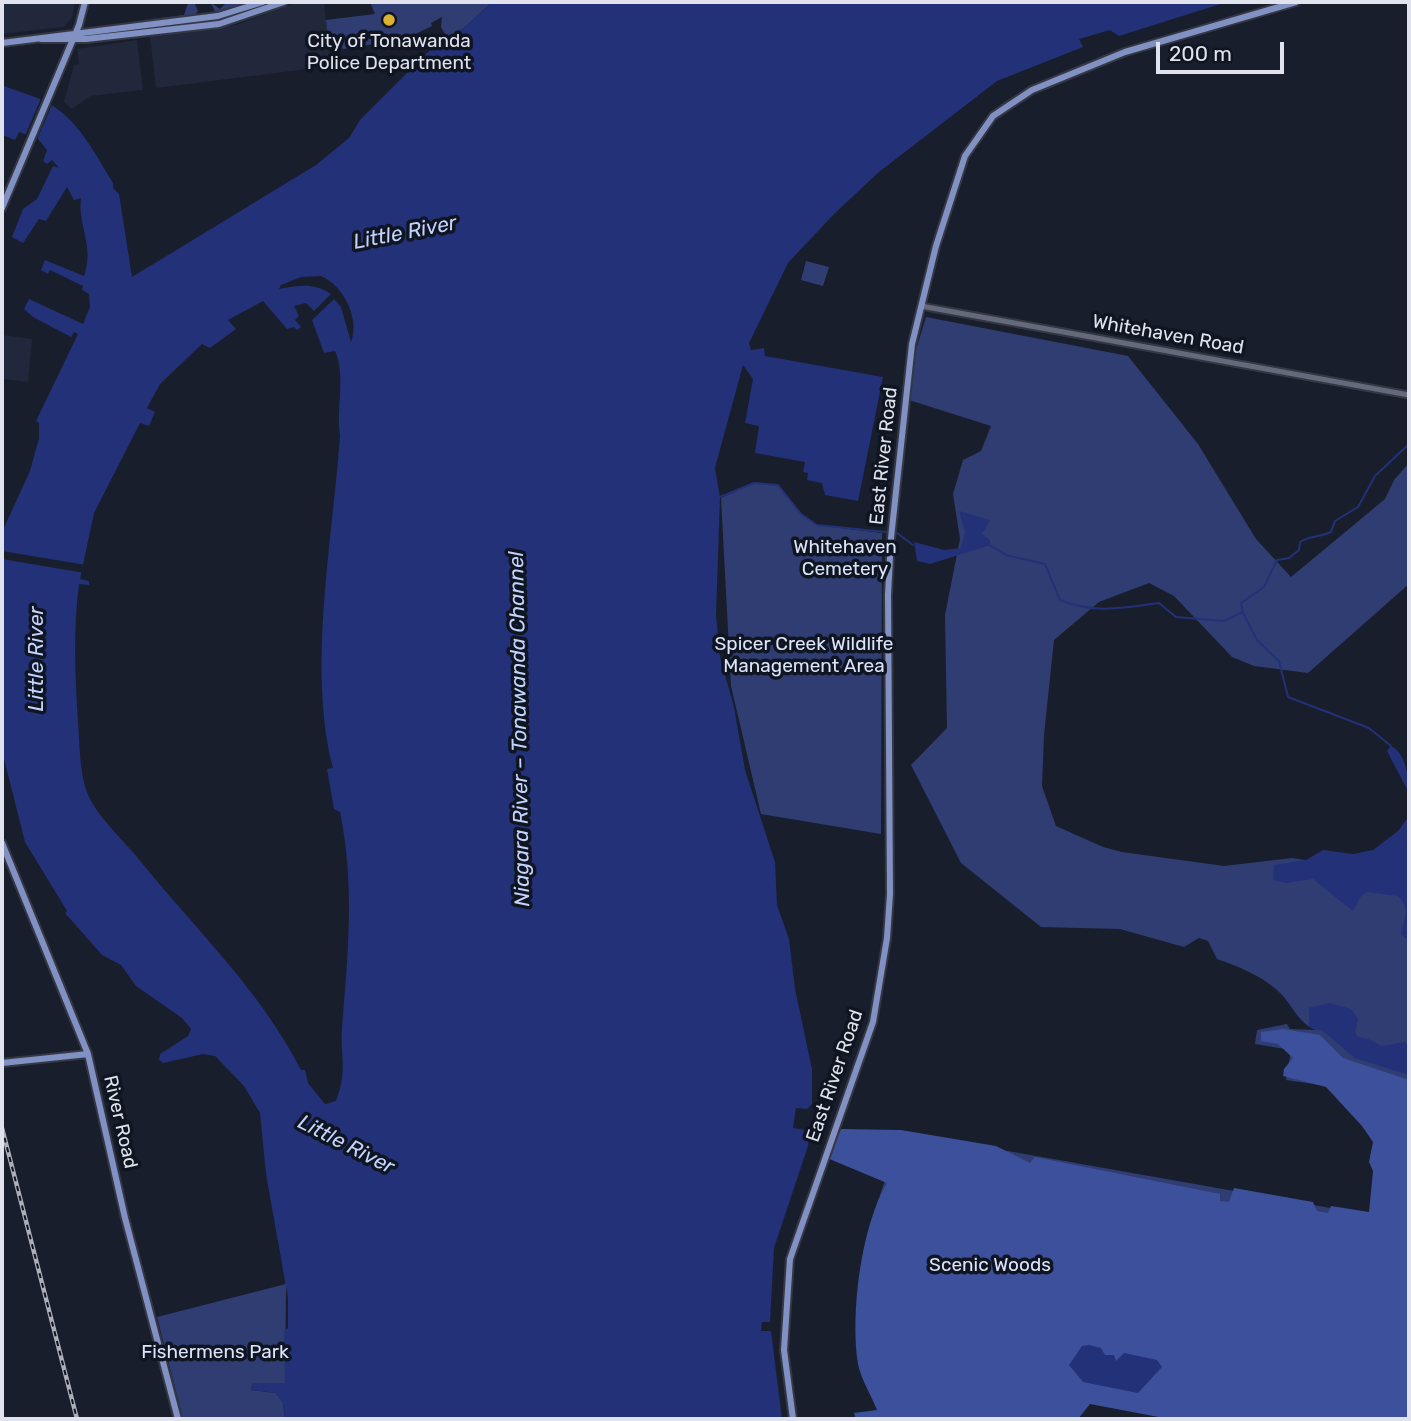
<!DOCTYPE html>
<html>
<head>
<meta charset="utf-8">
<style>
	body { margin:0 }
	#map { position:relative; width:1411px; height:1421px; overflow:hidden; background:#191e2c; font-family:Rubik,sans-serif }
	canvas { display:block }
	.frame { position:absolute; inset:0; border:4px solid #e0e3ed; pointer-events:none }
	.scale { position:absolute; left:1156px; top:42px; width:128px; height:32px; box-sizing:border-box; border:4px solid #e0e3ed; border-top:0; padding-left:9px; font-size:21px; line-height:24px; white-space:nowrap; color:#e0e3ed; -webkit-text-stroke:5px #101522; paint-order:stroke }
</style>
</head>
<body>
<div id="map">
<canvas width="1411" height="1421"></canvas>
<div class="frame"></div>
<div class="scale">200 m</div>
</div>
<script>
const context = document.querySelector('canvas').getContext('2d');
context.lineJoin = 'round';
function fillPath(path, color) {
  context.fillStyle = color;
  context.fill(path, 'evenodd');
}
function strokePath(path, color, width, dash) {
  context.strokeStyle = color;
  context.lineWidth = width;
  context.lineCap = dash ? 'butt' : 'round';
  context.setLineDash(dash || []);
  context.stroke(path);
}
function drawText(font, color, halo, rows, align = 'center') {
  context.font = font + ' Rubik,sans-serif';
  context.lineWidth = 7;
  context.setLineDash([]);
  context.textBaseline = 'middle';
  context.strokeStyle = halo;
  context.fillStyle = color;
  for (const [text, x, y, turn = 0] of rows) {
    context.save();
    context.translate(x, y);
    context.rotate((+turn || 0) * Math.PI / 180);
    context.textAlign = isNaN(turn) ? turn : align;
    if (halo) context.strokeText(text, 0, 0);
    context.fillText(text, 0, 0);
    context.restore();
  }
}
const built = new Path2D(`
	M 2,2 L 75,2 L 72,18 L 64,27 L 2,34 Z
	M 297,2 L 324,2 L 331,66 L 156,88 L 150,37 L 236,25 Z
	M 137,40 L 143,90 L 90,96 L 72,109 L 64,102 L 74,65 L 79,64 L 77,49 Z
	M 2,335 L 32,339 L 28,382 L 2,379 Z`);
const green = new Path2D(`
	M 194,2 L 198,11 L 194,16 L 143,20 L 184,15 L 188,3 Z
	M 210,2 L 220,9 L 227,2 L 252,2 L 216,13 Z
	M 370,2 L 492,2 L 465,27 L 447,38 L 441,27 L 442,17 L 431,23 L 432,26 L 382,50 L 380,43 L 343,49 L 328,39 L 326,20 L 375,14 Z
	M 806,261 L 829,267 L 823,286 L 801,280 Z
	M 926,317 L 1128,356 L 1198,444 L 1256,539 L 1291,577 L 1385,499 L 1394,480 L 1409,463 L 1409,584 L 1308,673 L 1254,666 L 1232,657 L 1174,596 L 1149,583 L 1099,602 L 1054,640 L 1044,735 L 1042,786 L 1056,826 L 1103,847 L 1122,852 L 1224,866 L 1292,858 L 1358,868 L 1409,887 L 1409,1419 L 874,1213 L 885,1180 L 827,1157 L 834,1138 L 879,1155 L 889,1130 L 1370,1215 L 1381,1143 L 1327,1086 L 1286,1080 L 1291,1050 L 1255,1044 L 1257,1030 L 1287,1024 L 1290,1029 L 1316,1030 C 1296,1022 1293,1004 1277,990 C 1260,975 1239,967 1217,959 L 1208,941 L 1199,938 L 1184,947 L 1120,929 L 1041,927 L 961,863 L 911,765 L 947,728 L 945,615 L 960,539 L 953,494 L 963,460 L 981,451 L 991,426 L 909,400 L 915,353 Z
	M 754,483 L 778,486 L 801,514 L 816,525 L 882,533 L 881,834 L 761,814 L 731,686 L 721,498 Z
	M 286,1284 L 285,1383 L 253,1383 L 251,1390 L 276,1393 L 283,1403 L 285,1419 L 183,1419 L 157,1317 Z`);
const forest = new Path2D(`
	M 1283,1029 L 1320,1035 L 1343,1058 L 1409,1080 L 1409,1419 L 1169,1419 L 1090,1404 L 1078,1419 L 856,1419 L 854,1413 L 877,1410 C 871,1395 861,1379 858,1364 C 850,1314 861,1226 887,1183 L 827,1158 L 841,1129 L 901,1130 L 996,1146 L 1030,1163 L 1035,1157 L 1220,1194 L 1220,1201 L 1229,1202 L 1234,1188 L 1313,1202 L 1317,1211 L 1328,1213 L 1331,1206 L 1369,1212 L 1373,1171 L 1369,1162 L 1373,1142 L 1362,1126 L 1326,1087 L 1283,1076 L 1284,1069 L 1293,1058 L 1278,1044 L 1261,1041 L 1261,1032 Z`);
const water = new Path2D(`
	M 492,2 L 1227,2 L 1119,36 L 1110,30 L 1079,39 L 1083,47 L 997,81 L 879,172 L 834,214 L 788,263 L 749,343 L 751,350 L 764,348 L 765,356 L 883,377 L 858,501 L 825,495 L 822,483 L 807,480 L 808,473 L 803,472 L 805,462 L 755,453 L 759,426 L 745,423 L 753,379 L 743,365 L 715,468 L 720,497 L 716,615 L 720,657 L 734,707 L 745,770 L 775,862 L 777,905 L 789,939 L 795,989 L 812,1069 L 812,1104 L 807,1109 L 796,1108 L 793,1128 L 810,1131 L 808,1146 L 774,1248 L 770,1322 L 762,1322 L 761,1331 L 771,1331 L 782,1419 L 285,1419 L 283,1403 L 276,1393 L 251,1390 L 253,1383 L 285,1383 L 284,1330 L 288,1328 L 288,1298 L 266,1174 L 260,1113 L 244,1086 L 215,1056 L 203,1054 L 163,1063 L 159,1060 L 160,1054 L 188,1036 L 191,1029 L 182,1018 L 136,986 L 121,965 L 102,955 L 65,913 L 67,911 L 25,842 L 2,751 L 2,532 L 30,471 L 39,438 L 39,423 L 36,421 L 78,334 L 74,332 L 71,337 L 33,317 L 24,309 L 29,299 L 83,324 L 90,307 L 89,294 L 82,290 L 83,286 L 50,270 L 48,274 L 41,270 L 45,260 L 84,276 C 95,246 77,224 81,198 L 74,200 L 67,187 L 46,221 L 39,219 L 23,243 L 12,237 L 23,209 L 37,199 L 53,166 L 59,168 L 52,160 L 47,164 L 43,161 L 47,150 L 38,139 L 19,132 L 15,140 L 2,135 L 2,85 C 19,93 37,95 53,106 C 80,123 97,157 113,183 L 113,188 L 119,194 L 132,277 L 316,165 L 349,138 L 360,120 L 437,43 L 465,27 ZM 321,276 C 344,286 360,319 351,342 L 341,307 L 334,299 L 312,320 L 324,353 L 335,351 C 346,375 336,408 340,435 C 333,538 307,668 333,768 L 327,769 L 334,809 L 340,812 C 355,885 348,954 342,1027 C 340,1058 348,1069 336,1101 L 325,1104 L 308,1083 L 305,1070 L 301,1070 C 259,988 194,928 137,857 C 122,839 98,817 88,795 C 79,773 80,745 78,721 C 75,675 73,631 79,584 L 89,585 L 89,581 L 80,579 L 94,513 L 140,423 L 149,426 L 155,412 L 147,408 L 160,384 L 202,344 L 210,348 L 236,329 L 228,320 L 263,301 L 287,329 L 294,327 L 297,330 L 301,327 L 295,320 L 299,316 L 294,306 L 306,303 L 314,311 L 331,294 C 313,282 298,286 279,289 L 281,285 L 301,277 Z
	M 959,511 L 990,520 L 982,534 L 990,540 L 990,545 L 930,564 L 917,561 L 914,542 L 944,550 L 961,548 L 965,532 Z
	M 1391,746 C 1406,753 1409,778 1409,793 L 1387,751 Z
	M 1409,808 L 1409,941 L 1401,934 C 1404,918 1411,909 1398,896 L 1367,892 L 1361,896 L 1353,911 L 1313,879 L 1286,883 L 1273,880 L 1274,865 L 1306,860 L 1323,850 L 1353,854 L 1373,850 L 1398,831 L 1409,816 Z
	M 1329,1003 L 1351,1009 L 1358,1019 L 1355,1033 L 1358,1037 L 1368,1039 L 1382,1046 L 1405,1042 L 1409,1048 L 1409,1075 L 1355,1058 L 1324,1032 L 1309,1027 L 1309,1008 Z
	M 1089,1345 L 1101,1348 L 1105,1355 L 1114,1355 L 1116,1361 L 1124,1353 L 1157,1360 L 1162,1367 L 1138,1393 L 1083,1382 L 1069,1365 L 1082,1346 Z`);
const pier = new Path2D(`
	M 42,96 L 53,102 L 35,144 L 24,138 Z
	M 2,551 L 86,565 L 85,573 L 2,559 Z`);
const stream = new Path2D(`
	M 720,497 L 754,483 L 778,485 L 801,514 L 817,525 L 886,532
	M 897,533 L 913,545
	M 988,544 L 1006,555 L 1045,564 L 1060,600 C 1094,614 1123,608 1159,603 L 1176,617 L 1224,621 L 1243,612 L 1241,603 L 1264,587 L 1277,560 L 1289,558 L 1299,550 L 1300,542 C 1309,536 1320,537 1331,532 L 1335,521 L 1358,507 L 1375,476 L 1409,444
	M 1243,613 L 1257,640 L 1279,661 L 1288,697 L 1369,728 L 1391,746`);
const minor = new Path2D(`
	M 921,306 L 1409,395`);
const major = new Path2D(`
	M 41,39 L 86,39 L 219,24 L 284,2
	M 2,43 L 218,16 L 263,2
	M 2,208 L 79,25 L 85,2
	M 2,843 L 88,1054 L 125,1218 L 178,1419
	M 2,1063 L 88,1054
	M 793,1419 L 784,1350 L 790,1259 L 873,1022 L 887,938 L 890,894 L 888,595 L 891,538 L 912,344 L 936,246 L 965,156 L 993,116 L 1032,90 L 1125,52 L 1296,2`);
const rail = new Path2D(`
	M 2,1128 L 77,1419`);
const markers = [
	[389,20,7,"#dbb233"]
];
const poiNames = [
	["City of Tonawanda",389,42],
	["Police Department",389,64]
];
const streetNames = [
	["Whitehaven Road",1168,335,10],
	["East River Road",884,456,-84],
	["East River Road",835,1076,-71],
	["River Road",120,1122,77]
];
const parkNames = [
	["Whitehaven",845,548],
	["Cemetery",845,570],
	["Spicer Creek Wildlife",804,645],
	["Management Area",804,667],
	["Scenic Woods",990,1266],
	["Fishermens Park",215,1353]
];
const waterNames = [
	["Little River",405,233,-11],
	["Little River",37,659,-90],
	["Niagara River – Tonawanda Channel",520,729,-91],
	["Little River",346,1145,27]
];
fillPath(built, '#21283b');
fillPath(green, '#2f3d73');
fillPath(forest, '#3d509b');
fillPath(water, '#223178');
fillPath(pier, '#191e2c');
strokePath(stream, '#223178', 2);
strokePath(minor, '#353844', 9);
strokePath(major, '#353844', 10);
strokePath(minor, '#646a7b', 5);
strokePath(major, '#8191c4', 6);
strokePath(rail, '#acafba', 4.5);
strokePath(rail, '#101522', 2, [5]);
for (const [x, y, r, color] of markers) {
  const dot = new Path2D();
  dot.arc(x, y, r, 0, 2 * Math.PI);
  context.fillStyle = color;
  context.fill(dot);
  strokePath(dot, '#101522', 2.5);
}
drawText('19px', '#e0e3ed', '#101522', poiNames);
drawText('19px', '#e0e3ed', '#101522', streetNames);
drawText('19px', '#dce4fa', '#101522', parkNames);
drawText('italic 21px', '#c4d3fd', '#101522', waterNames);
</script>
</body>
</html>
